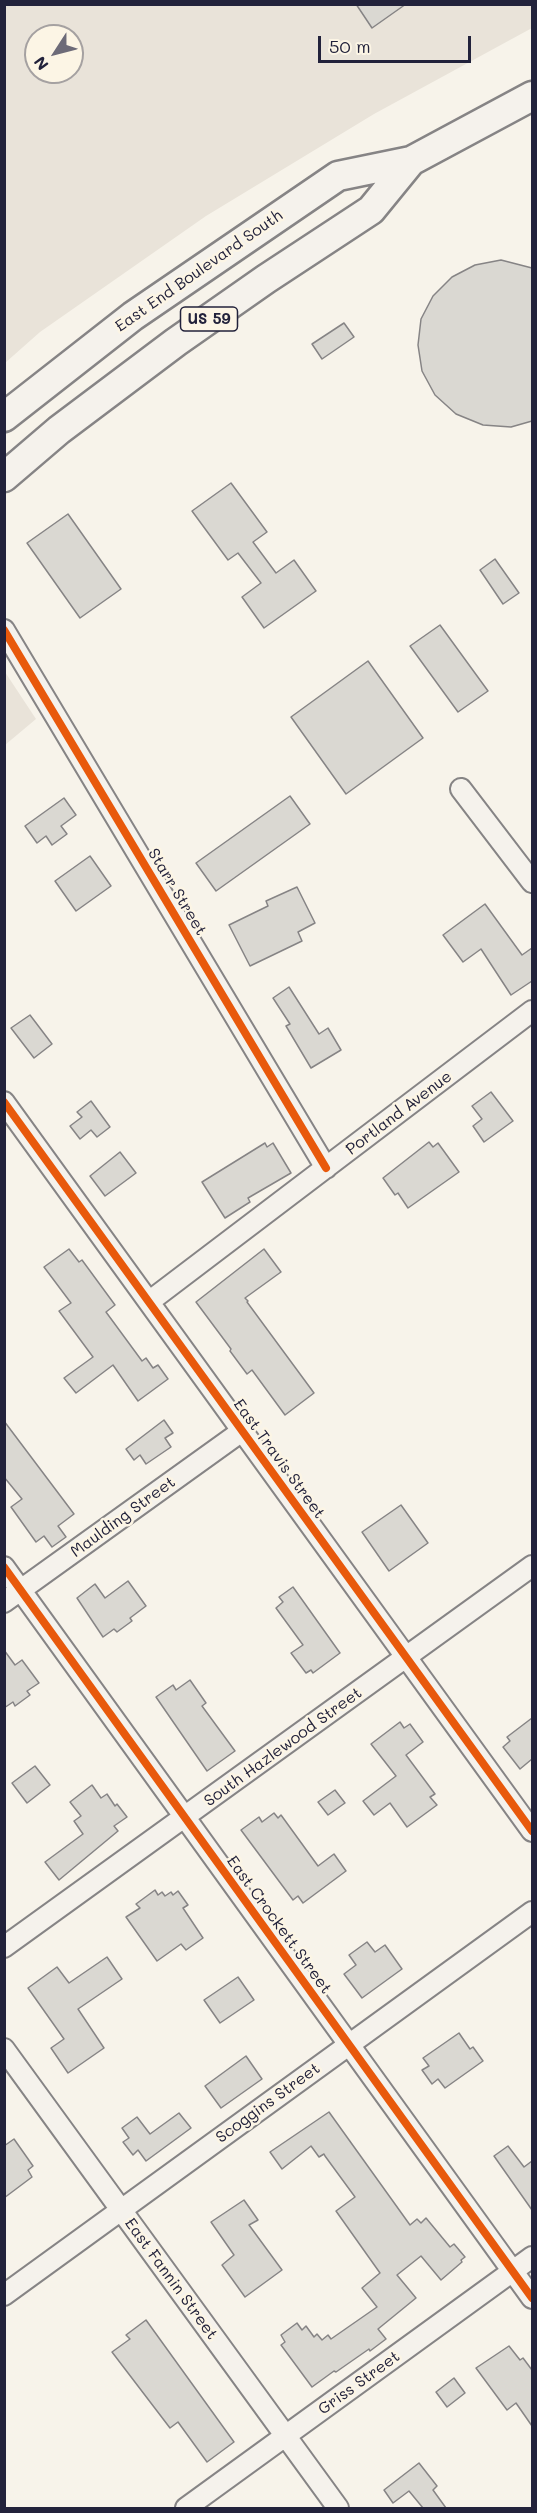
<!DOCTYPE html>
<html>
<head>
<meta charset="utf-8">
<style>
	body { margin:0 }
	#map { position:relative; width:537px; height:2513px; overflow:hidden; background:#f7f3ea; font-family:Mali,sans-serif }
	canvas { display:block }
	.frame { position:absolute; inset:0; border:6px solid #22223b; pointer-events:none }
	.north { position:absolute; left:24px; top:24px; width:60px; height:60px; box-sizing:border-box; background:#fcf5e5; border:2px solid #a5a1a1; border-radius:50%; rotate:234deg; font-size:16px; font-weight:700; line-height:24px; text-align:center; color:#22223b }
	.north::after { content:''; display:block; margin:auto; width:21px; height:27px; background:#6d6b78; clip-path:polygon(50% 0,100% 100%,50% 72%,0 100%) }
	.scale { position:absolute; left:318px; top:36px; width:153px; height:27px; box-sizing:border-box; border:3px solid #22223b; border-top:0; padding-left:8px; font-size:18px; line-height:21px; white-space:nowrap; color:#22223b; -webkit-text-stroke:4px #fcf5e5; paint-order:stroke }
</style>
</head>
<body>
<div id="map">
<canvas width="537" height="2513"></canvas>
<div class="frame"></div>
<div class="north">N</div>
<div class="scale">50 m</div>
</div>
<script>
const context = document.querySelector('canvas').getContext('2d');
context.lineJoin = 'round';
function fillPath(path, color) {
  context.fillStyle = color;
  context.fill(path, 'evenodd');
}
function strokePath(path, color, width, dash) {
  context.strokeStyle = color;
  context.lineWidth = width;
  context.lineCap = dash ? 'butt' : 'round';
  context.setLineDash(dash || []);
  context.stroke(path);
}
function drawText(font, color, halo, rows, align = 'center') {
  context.font = font + ' Mali,sans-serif';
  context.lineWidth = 5;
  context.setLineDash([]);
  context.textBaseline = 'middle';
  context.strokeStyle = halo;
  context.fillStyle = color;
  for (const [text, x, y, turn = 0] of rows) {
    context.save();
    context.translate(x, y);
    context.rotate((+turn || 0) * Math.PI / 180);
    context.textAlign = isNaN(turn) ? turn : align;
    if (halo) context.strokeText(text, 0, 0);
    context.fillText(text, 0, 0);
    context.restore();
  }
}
const built = new Path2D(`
	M 5,5 L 532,5 L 532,28 L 374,114 L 206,216 L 40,332 L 5,363 ZM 36,36 L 72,36 L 72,72 L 36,72 Z
	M 5,672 L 36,719 L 5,745 L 4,745 Z`);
const building = new Path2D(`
	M 356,4 L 406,4 L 372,28 Z
	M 501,260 L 532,268 L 532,421 L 511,427 L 483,425 L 456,414 L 435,395 L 422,371 L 418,345 L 421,319 L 433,296 L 452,277 L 475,265 Z
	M 344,323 L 354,337 L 322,359 L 312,344 Z
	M 231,483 L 267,532 L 253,542 L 276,573 L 294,560 L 316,591 L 264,628 L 242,597 L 261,583 L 238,553 L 228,560 L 192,511 Z
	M 68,514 L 121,589 L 80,618 L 27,543 Z
	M 495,559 L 519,593 L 503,604 L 480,570 Z
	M 440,625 L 488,691 L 458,712 L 410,646 Z
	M 368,661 L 423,738 L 346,794 L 291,717 Z
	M 290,796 L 310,824 L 216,891 L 196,863 Z
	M 64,798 L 76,815 L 61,826 L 67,834 L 52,845 L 46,836 L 37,843 L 25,826 Z
	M 90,856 L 111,886 L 76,911 L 55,881 Z
	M 297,887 L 315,923 L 298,932 L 302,941 L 250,966 L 229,925 L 268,906 L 266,901 Z
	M 485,904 L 522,955 L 532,948 L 532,981 L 511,995 L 481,949 L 463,962 L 443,935 Z
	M 289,987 L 319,1034 L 328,1028 L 341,1050 L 311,1068 L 286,1026 L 290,1024 L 273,998 Z
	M 30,1015 L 52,1044 L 34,1058 L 11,1028 Z
	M 491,1092 L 513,1121 L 484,1142 L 473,1126 L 482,1119 L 472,1106 Z
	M 91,1101 L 110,1127 L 97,1137 L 91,1130 L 80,1139 L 70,1126 L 82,1117 L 77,1112 Z
	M 429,1142 L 433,1147 L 438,1143 L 459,1172 L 408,1208 L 398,1193 L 395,1195 L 383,1178 Z
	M 265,1143 L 267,1147 L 273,1143 L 291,1173 L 248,1198 L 250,1202 L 225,1218 L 202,1182 Z
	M 120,1152 L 136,1173 L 105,1196 L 90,1176 Z
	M 69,1249 L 79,1262 L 82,1260 L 115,1305 L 106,1312 L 142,1361 L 146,1358 L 153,1368 L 158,1365 L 168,1379 L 138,1401 L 113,1365 L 76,1393 L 64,1378 L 93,1357 L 59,1311 L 71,1303 L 44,1267 Z
	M 264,1249 L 281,1272 L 245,1298 L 248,1301 L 247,1302 L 314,1393 L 285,1415 L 252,1370 L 247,1374 L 230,1351 L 231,1349 L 196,1302 Z
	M 164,1420 L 173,1433 L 165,1438 L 171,1447 L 146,1464 L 140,1455 L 134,1460 L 126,1449 Z
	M 4,1421 L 74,1514 L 58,1526 L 66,1537 L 52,1547 L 44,1536 L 36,1542 L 11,1507 L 22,1499 L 4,1477 Z
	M 401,1505 L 428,1543 L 389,1571 L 362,1532 Z
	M 128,1581 L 146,1606 L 130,1618 L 132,1621 L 117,1632 L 114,1629 L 103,1637 L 77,1598 L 95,1584 L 105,1598 Z
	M 293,1587 L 340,1653 L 313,1673 L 311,1670 L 306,1673 L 291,1653 L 303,1645 L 276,1608 L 283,1602 L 279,1597 Z
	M 4,1650 L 15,1665 L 22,1660 L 39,1683 L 27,1691 L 30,1695 L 15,1706 L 13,1702 L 4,1708 Z
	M 190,1680 L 206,1703 L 202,1706 L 235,1751 L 207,1771 L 156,1697 L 173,1685 L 176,1690 Z
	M 532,1718 L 532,1759 L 520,1769 L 503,1747 L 510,1741 L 507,1737 Z
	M 400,1722 L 404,1728 L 410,1724 L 423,1742 L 406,1755 L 435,1794 L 430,1797 L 437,1805 L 407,1827 L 390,1803 L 374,1815 L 363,1801 L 396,1776 L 371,1744 Z
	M 35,1766 L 50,1785 L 27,1803 L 12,1783 Z
	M 92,1785 L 101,1798 L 107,1794 L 115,1806 L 117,1804 L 127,1817 L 114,1826 L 118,1831 L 59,1880 L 45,1862 L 83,1834 L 74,1821 L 81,1816 L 70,1802 Z
	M 335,1790 L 345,1803 L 328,1815 L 318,1802 Z
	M 274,1813 L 278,1818 L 281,1815 L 318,1866 L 334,1854 L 346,1871 L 303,1903 L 298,1896 L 293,1900 L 241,1830 L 259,1817 L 262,1822 Z
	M 155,1890 L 158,1895 L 162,1892 L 165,1896 L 171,1892 L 173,1895 L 178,1891 L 188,1905 L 183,1908 L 203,1938 L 186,1950 L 181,1944 L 157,1961 L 126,1917 L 140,1908 L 136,1904 Z
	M 367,1942 L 375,1952 L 385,1945 L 402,1969 L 362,1998 L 344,1974 L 356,1965 L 349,1955 Z
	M 107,1957 L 122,1979 L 78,2009 L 104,2048 L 68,2073 L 51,2048 L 64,2039 L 28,1988 L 57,1967 L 69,1983 Z
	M 238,1977 L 254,2000 L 220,2023 L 204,2000 Z
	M 459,2033 L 470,2049 L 473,2047 L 483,2061 L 445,2088 L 438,2079 L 432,2084 L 422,2070 L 429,2066 L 423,2058 Z
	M 246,2056 L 262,2079 L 221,2108 L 205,2086 Z
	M 329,2112 L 410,2225 L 417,2219 L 421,2223 L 426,2218 L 450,2247 L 454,2244 L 465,2257 L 461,2260 L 462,2262 L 441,2280 L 421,2256 L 397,2275 L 416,2298 L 378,2329 L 386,2339 L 370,2351 L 369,2349 L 336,2372 L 334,2371 L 312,2387 L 281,2345 L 285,2342 L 281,2335 L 297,2323 L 302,2330 L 306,2326 L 314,2337 L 317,2334 L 322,2340 L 328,2335 L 331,2339 L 377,2307 L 362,2288 L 380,2273 L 336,2211 L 355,2197 L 325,2156 L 324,2154 L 319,2157 L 311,2146 L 282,2169 L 270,2152 Z
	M 179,2113 L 191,2128 L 146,2161 L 138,2150 L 133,2155 L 123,2142 L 129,2138 L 122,2128 L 137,2117 L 150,2134 Z
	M 14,2139 L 33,2166 L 28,2170 L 32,2177 L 4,2198 L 4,2146 Z
	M 508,2146 L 524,2167 L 532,2161 L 532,2210 L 494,2156 Z
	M 244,2200 L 258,2220 L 249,2225 L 282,2270 L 245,2297 L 222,2265 L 234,2255 L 211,2222 Z
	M 146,2320 L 234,2442 L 207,2462 L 178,2422 L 170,2428 L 112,2352 L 130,2339 L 126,2335 Z
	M 509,2346 L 520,2360 L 523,2358 L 532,2370 L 532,2426 L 516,2403 L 507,2410 L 476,2368 Z
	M 454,2378 L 465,2393 L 447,2407 L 436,2392 Z
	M 419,2463 L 437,2486 L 433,2490 L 446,2508 L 423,2508 L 409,2491 L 393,2503 L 384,2490 Z`);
const minor = new Path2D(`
	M 4,630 L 326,1168
	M 461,789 L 532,882
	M 4,1102 L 532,1831
	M 150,1301 L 532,1011
	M 4,1567 L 532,2298
	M 4,1602 L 242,1431
	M 4,1947 L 532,1566
	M 4,2049 L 338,2508
	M 4,2295 L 532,1912
	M 186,2508 L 532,2257`);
const highway = new Path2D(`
	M 4,417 L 133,316 L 338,176 L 411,161 L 532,96
	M 4,477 L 59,430 L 176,342 L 266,279 L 371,210 L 411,161`);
const cycleway = new Path2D(`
	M 4,630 L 326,1168
	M 4,1102 L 532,1831
	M 4,1567 L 532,2298`);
const shields = [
	[209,319,57]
];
const shieldNames = [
	["US 59",209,319]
];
const streetNames = [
	["East End Boulevard South",199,271,-35],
	["Starr Street",177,892,59],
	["Portland Avenue",399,1113,-37],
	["East Travis Street",279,1459,54],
	["Maulding Street",123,1517,-36],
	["South Hazlewood Street",283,1747,-36],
	["East Crockett Street",279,1925,54],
	["Scoggins Street",268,2103,-36],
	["East Fannin Street",171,2279,54],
	["Griss Street",359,2383,-36]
];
fillPath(built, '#e9e3d9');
fillPath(building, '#dad8d2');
strokePath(building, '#868485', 1.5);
strokePath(minor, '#868485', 24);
strokePath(highway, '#868485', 33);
strokePath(minor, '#f5f2ec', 20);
strokePath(highway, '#f5f2ec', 28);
strokePath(cycleway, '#e8590c', 8);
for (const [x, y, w] of shields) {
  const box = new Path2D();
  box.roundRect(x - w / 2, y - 12, w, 24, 4.5);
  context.fillStyle = '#fcf5e5';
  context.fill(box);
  strokePath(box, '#22223b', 1.5);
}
drawText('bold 15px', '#22223b', null, shieldNames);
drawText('16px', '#22223b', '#fcf5e5', streetNames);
</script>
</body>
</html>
